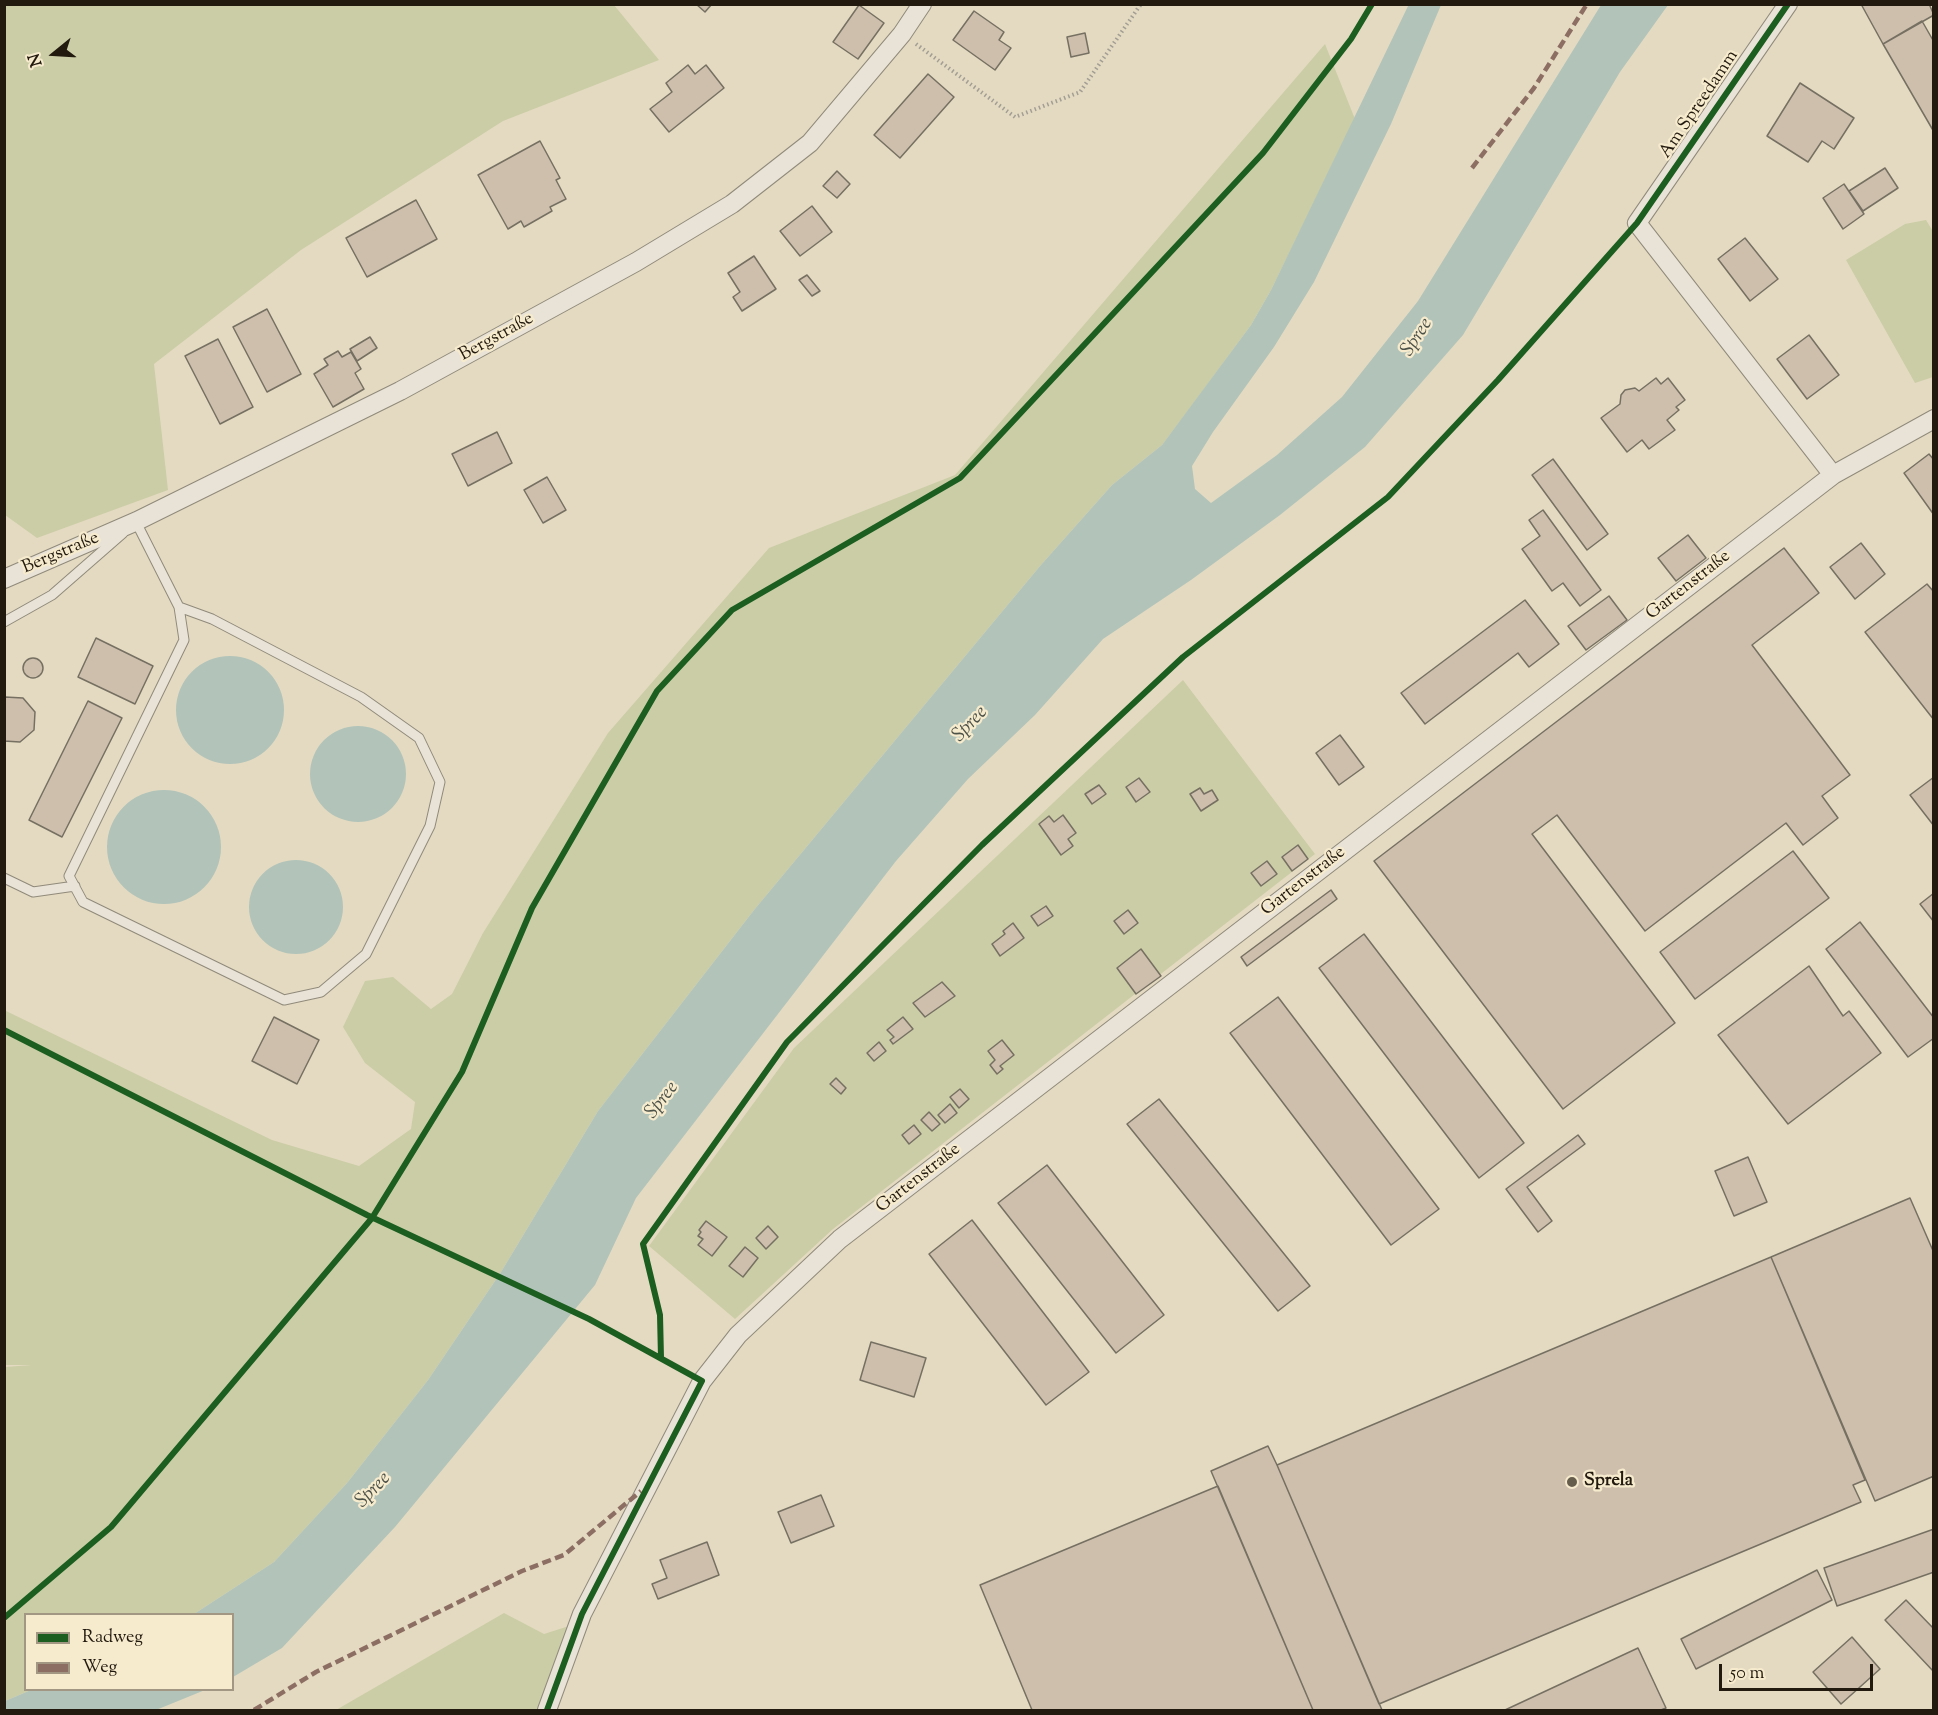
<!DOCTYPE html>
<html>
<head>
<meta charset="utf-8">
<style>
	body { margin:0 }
	#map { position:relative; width:1938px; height:1715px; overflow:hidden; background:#e4dac1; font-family:"Sorts Mill Goudy",serif }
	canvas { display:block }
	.frame { position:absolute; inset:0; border:6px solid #221a0f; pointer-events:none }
	.legend { position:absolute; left:24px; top:1613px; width:210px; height:78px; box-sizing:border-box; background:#f7ebce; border:2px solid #a29782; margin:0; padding:8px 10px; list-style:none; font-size:18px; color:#221a0f }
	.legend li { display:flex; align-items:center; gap:12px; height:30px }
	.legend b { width:30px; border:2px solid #a29782 }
	.north { position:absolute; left:24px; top:24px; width:60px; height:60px; -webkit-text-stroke:4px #f7ebce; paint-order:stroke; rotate:252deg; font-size:16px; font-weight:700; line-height:24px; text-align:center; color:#221a0f }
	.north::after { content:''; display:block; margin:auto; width:21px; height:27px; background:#221a0f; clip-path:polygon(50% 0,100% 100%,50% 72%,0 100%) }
	.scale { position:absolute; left:1719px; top:1664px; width:154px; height:27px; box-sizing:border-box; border:3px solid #221a0f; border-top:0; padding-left:8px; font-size:18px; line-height:21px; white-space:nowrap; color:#221a0f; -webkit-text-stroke:4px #f7ebce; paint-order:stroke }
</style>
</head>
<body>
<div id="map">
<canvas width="1938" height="1715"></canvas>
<div class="frame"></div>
<ul class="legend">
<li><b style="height:8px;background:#1b5e20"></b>Radweg</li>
<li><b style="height:8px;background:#8d6e63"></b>Weg</li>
</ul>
<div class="north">N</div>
<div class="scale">50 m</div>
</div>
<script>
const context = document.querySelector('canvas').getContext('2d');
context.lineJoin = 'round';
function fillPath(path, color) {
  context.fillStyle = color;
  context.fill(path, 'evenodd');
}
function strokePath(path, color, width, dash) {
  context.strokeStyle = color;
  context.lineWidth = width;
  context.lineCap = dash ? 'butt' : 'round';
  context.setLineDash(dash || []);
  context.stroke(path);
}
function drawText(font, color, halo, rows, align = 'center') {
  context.font = font + ' "Sorts Mill Goudy",serif';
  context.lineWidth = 4.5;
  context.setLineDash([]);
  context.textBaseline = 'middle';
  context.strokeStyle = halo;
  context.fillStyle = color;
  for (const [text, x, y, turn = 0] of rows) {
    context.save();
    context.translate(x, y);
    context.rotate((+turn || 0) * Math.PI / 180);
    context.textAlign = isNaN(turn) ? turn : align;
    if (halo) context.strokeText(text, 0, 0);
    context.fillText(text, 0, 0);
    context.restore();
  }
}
const green = new Path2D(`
	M 5,4 L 614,5 L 659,60 L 503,121 L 301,250 L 154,364 L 168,490 L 37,538 L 5,515 Z
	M 1325,44 L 1355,119 L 1271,290 L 1251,325 L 1187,412 L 1162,445 L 1112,485 L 1040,566 L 754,910 L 598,1111 L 501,1272 L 428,1380 L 347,1483 L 274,1562 L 194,1614 L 26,1614 L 26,1690 L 31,1690 L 5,1701 L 5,1367 L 32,1365 L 5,1365 L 4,1010 L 272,1140 L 359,1166 L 411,1129 L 415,1102 L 365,1063 L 343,1027 L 365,981 L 393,977 L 431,1009 L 452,994 L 483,933 L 608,733 L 769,548 L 955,475 Z
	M 1926,220 L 1934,233 L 1933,377 L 1915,383 L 1846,260 L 1905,224 Z
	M 1183,680 L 1315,854 L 833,1229 L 735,1319 L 649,1246 L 794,1048 Z
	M 504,1613 L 544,1634 L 591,1619 L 555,1710 L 336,1710 Z`);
const water = new Path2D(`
	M 1409,4 L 1441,5 L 1391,124 L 1314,282 L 1274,347 L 1213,432 L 1192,466 L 1195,489 L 1211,503 L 1277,455 L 1342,397 L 1418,301 L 1601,5 L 1668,5 L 1620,72 L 1463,335 L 1365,447 L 1280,515 L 1191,580 L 1103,639 L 1035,715 L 968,779 L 896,861 L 636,1198 L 595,1285 L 395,1527 L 282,1648 L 233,1677 L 232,1614 L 194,1614 L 274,1562 L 347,1483 L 428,1380 L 501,1272 L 598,1111 L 754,910 L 1040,566 L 1112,485 L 1162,445 L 1251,325 L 1271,290 Z
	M176 710a54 54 0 1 1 108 0a54 54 0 1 1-108 0Z
	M310 774a48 48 0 1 1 96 0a48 48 0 1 1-96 0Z
	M107 847a57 57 0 1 1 114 0a57 57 0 1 1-114 0Z
	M249 907a47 47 0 1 1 94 0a47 47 0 1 1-94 0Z
	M 31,1690 L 205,1690 L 156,1710 L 5,1710 L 5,1701 Z`);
const building = new Path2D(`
	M 696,4 L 712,4 L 705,12 Z
	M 1861,4 L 1929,4 L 1934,15 L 1883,44 Z
	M 859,5 L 884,23 L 858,59 L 833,42 Z
	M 974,11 L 1004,32 L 999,40 L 1011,48 L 995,70 L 953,40 Z
	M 1922,21 L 1934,42 L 1934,132 L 1883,44 Z
	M 1085,33 L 1089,53 L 1071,57 L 1067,37 Z
	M 688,65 L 695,74 L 706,65 L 724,88 L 669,132 L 650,109 L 672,92 L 666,83 Z
	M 928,74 L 954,97 L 900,158 L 874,135 Z
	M 1800,83 L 1854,118 L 1834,149 L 1822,141 L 1808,162 L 1767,136 Z
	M 540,141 L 560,178 L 556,180 L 566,199 L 550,207 L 552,211 L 524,227 L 521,221 L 508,229 L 478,175 Z
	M 1885,168 L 1898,188 L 1863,211 L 1849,191 Z
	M 837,171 L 850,184 L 837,198 L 823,186 Z
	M 1844,184 L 1864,214 L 1843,229 L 1823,198 Z
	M 416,200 L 437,239 L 367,277 L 346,238 Z
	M 812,206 L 832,232 L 800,256 L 780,231 Z
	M 1745,238 L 1778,279 L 1750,301 L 1718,259 Z
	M 754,256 L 776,289 L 742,311 L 733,297 L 740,292 L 728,273 Z
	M 807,275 L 820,291 L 812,296 L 799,280 Z
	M 267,309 L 301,374 L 267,392 L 233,327 Z
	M 1809,335 L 1839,375 L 1807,399 L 1777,359 Z
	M 370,337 L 377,348 L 357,361 L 350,349 Z
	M 218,339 L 253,407 L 220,424 L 185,356 Z
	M 338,351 L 342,357 L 351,352 L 361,369 L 355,373 L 364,389 L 333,407 L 314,374 L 328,365 L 324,359 Z
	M 1656,378 L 1661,384 L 1668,378 L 1685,400 L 1676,407 L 1679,410 L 1667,420 L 1675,430 L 1649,449 L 1642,440 L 1627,452 L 1601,418 L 1620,404 L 1621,395 L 1625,390 L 1635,388 L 1639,391 Z
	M 497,432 L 512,463 L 468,486 L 452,454 Z
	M 1929,454 L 1934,460 L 1934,515 L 1904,473 Z
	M 1553,459 L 1608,534 L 1587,550 L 1532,475 Z
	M 547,477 L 566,510 L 543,523 L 524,490 Z
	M 1543,510 L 1601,590 L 1580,606 L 1563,583 L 1552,591 L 1522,549 L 1540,536 L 1529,520 Z
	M 1688,535 L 1706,558 L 1676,581 L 1658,558 Z
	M 1861,543 L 1885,574 L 1855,599 L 1830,567 Z
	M 1784,548 L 1819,593 L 1752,645 L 1850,775 L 1822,796 L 1838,818 L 1803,845 L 1786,823 L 1645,931 L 1557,815 L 1532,834 L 1675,1023 L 1563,1109 L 1374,861 Z
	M 1927,584 L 1934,592 L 1934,720 L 1865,632 Z
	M 1609,596 L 1627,620 L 1586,650 L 1568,626 Z
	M 1525,600 L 1559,644 L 1529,667 L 1518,653 L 1425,724 L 1401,693 Z
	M 96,638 L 153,666 L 135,704 L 78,677 Z
	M23 668a10 10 0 1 1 20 0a10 10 0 1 1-20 0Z
	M 5,697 L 23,698 L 35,712 L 34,730 L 20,742 L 4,741 Z
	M 88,701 L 122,718 L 62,837 L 29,820 Z
	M 1340,735 L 1364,767 L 1339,785 L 1316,753 Z
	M 1934,777 L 1934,826 L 1910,795 Z
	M 1139,778 L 1150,792 L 1136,802 L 1126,787 Z
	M 1099,785 L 1106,794 L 1092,804 L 1085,794 Z
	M 1200,788 L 1204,794 L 1212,790 L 1218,800 L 1201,811 L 1190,794 Z
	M 1063,815 L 1076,833 L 1068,839 L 1073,846 L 1061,855 L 1039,824 L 1049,816 L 1054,822 Z
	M 1298,845 L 1308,859 L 1292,871 L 1282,857 Z
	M 1793,851 L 1829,898 L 1695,999 L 1660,952 Z
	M 1267,861 L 1277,874 L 1261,886 L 1251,873 Z
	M 1331,890 L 1337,899 L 1247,966 L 1241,957 Z
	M 1934,893 L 1934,922 L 1920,904 Z
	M 1046,906 L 1053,916 L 1038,926 L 1031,916 Z
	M 1128,910 L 1138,923 L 1124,934 L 1114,921 Z
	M 1860,922 L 1934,1018 L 1934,1038 L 1908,1057 L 1826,949 Z
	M 1013,923 L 1024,938 L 1000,956 L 992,944 L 1005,934 L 1003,931 Z
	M 1364,934 L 1524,1143 L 1479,1178 L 1319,968 Z
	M 1141,949 L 1161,976 L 1136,994 L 1117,968 Z
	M 1809,966 L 1843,1016 L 1849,1011 L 1881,1053 L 1788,1124 L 1718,1035 Z
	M 942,982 L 955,996 L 925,1017 L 913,1003 Z
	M 1278,997 L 1439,1209 L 1391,1245 L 1230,1033 Z
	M 274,1017 L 319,1040 L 297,1084 L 252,1061 Z
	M 903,1017 L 913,1029 L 893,1044 L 890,1040 L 894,1037 L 887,1030 Z
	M 1002,1040 L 1014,1055 L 1000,1066 L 1003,1069 L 997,1074 L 990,1065 L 995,1060 L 988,1051 Z
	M 879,1042 L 886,1051 L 874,1061 L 867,1053 Z
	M 836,1078 L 846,1088 L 841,1094 L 830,1084 Z
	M 960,1089 L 969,1099 L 959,1108 L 950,1097 Z
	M 1159,1099 L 1310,1286 L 1278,1311 L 1127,1124 Z
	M 950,1104 L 957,1113 L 945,1123 L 938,1115 Z
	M 929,1112 L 940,1124 L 932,1131 L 921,1120 Z
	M 914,1125 L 921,1134 L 909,1144 L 902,1135 Z
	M 1578,1135 L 1585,1144 L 1527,1187 L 1552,1221 L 1538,1232 L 1506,1189 Z
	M 1748,1157 L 1767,1202 L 1734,1216 L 1715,1171 Z
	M 1047,1165 L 1164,1315 L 1116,1353 L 998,1203 Z
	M 1910,1198 L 1934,1253 L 1934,1476 L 1875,1501 L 1771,1257 Z
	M 972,1220 L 1089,1372 L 1046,1405 L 929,1254 Z
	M 706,1221 L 727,1237 L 712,1256 L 698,1245 L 703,1239 L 698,1236 L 701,1232 L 699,1230 Z
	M 768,1226 L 778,1237 L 766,1249 L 756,1238 Z
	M 745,1247 L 758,1258 L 743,1277 L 729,1266 Z
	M 1771,1257 L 1865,1480 L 1853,1485 L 1861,1502 L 1379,1704 L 1277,1465 Z
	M 871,1342 L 926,1358 L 914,1397 L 860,1380 Z
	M 1268,1446 L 1277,1465 L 1382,1710 L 1313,1710 L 1211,1471 Z
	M 1218,1486 L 1313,1710 L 1032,1710 L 980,1585 Z
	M 821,1495 L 834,1526 L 791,1543 L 778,1512 Z
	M 1934,1529 L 1934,1572 L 1837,1606 L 1824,1568 Z
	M 707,1542 L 719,1575 L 658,1599 L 652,1584 L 667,1578 L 660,1560 Z
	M 1817,1570 L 1832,1600 L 1696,1669 L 1681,1639 Z
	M 1906,1600 L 1934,1629 L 1934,1672 L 1885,1620 Z
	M 1852,1637 L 1880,1669 L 1841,1704 L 1813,1672 Z
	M 1638,1648 L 1666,1708 L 1661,1710 L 1505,1710 Z`);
const path = new Path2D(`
	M 916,44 L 1015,117 L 1080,92 L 1141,4`);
const lane = new Path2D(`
	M 136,522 L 179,607 L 184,640 L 69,876 L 83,902 L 284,1000 L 321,992 L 366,954 L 430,826 L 440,782 L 419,738 L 361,697 L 212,619 L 179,607
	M 4,622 L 52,595 L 123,533
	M 4,878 L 33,892 L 75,886`);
const street = new Path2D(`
	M 1788,4 L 1637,223 L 1833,475
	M 4,579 L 137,521 L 400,391 L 636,262 L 732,204 L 810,143 L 902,34 L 922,4
	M 547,1710 L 582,1614 L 702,1381 L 738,1335 L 840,1239 L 1833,475 L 1934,419`);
const quiet = new Path2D(`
	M 1472,168 L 1534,88 L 1587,4
	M 254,1710 L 316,1672 L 522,1571 L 564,1555 L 641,1491`);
const cycleway = new Path2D(`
	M 4,1030 L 367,1215 L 589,1319 L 702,1381 L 582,1614 L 547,1710
	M 661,1358 L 660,1315 L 643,1244 L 787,1042 L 982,845 L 1183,657 L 1388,497 L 1498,380 L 1637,223 L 1788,4
	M 4,1618 L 111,1527 L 372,1218 L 462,1072 L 532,908 L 657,691 L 732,610 L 960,478 L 1263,153 L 1351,39 L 1372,4`);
const markers = [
	[1572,1482,6,"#665d4d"]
];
const streetNames = [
	["Am Spreedamm",1700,105,-56],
	["Bergstraße",497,338,-29],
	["Bergstraße",61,554,-23],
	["Gartenstraße",1689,586,-38],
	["Gartenstraße",1304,882,-38],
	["Gartenstraße",919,1179,-38]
];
const poiNames = [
	["Sprela",1584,1482]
];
const waterNames = [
	["Spree",1418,338,-57],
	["Spree",971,725,-47],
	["Spree",663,1101,-52],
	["Spree",374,1491,-46]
];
fillPath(green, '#cbcda6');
fillPath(water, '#b2c4b9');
fillPath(building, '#cebfad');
strokePath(building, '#767062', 1.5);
strokePath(lane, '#908a7b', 11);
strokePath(street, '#908a7b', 20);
strokePath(path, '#a39e94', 4, [1.5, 3]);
strokePath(lane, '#e9e3d7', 9);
strokePath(street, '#e9e3d7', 18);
strokePath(quiet, '#8d6e63', 4.5, [9, 4.5]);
strokePath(cycleway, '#1b5e20', 6);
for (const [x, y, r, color] of markers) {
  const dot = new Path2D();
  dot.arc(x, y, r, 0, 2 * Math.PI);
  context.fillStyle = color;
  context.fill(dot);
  strokePath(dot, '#f7ebce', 2);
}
drawText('18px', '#221a0f', '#f7ebce', streetNames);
drawText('bold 18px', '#221a0f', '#f7ebce', poiNames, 'left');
drawText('italic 20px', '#4d5249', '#f7ebce', waterNames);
</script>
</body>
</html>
